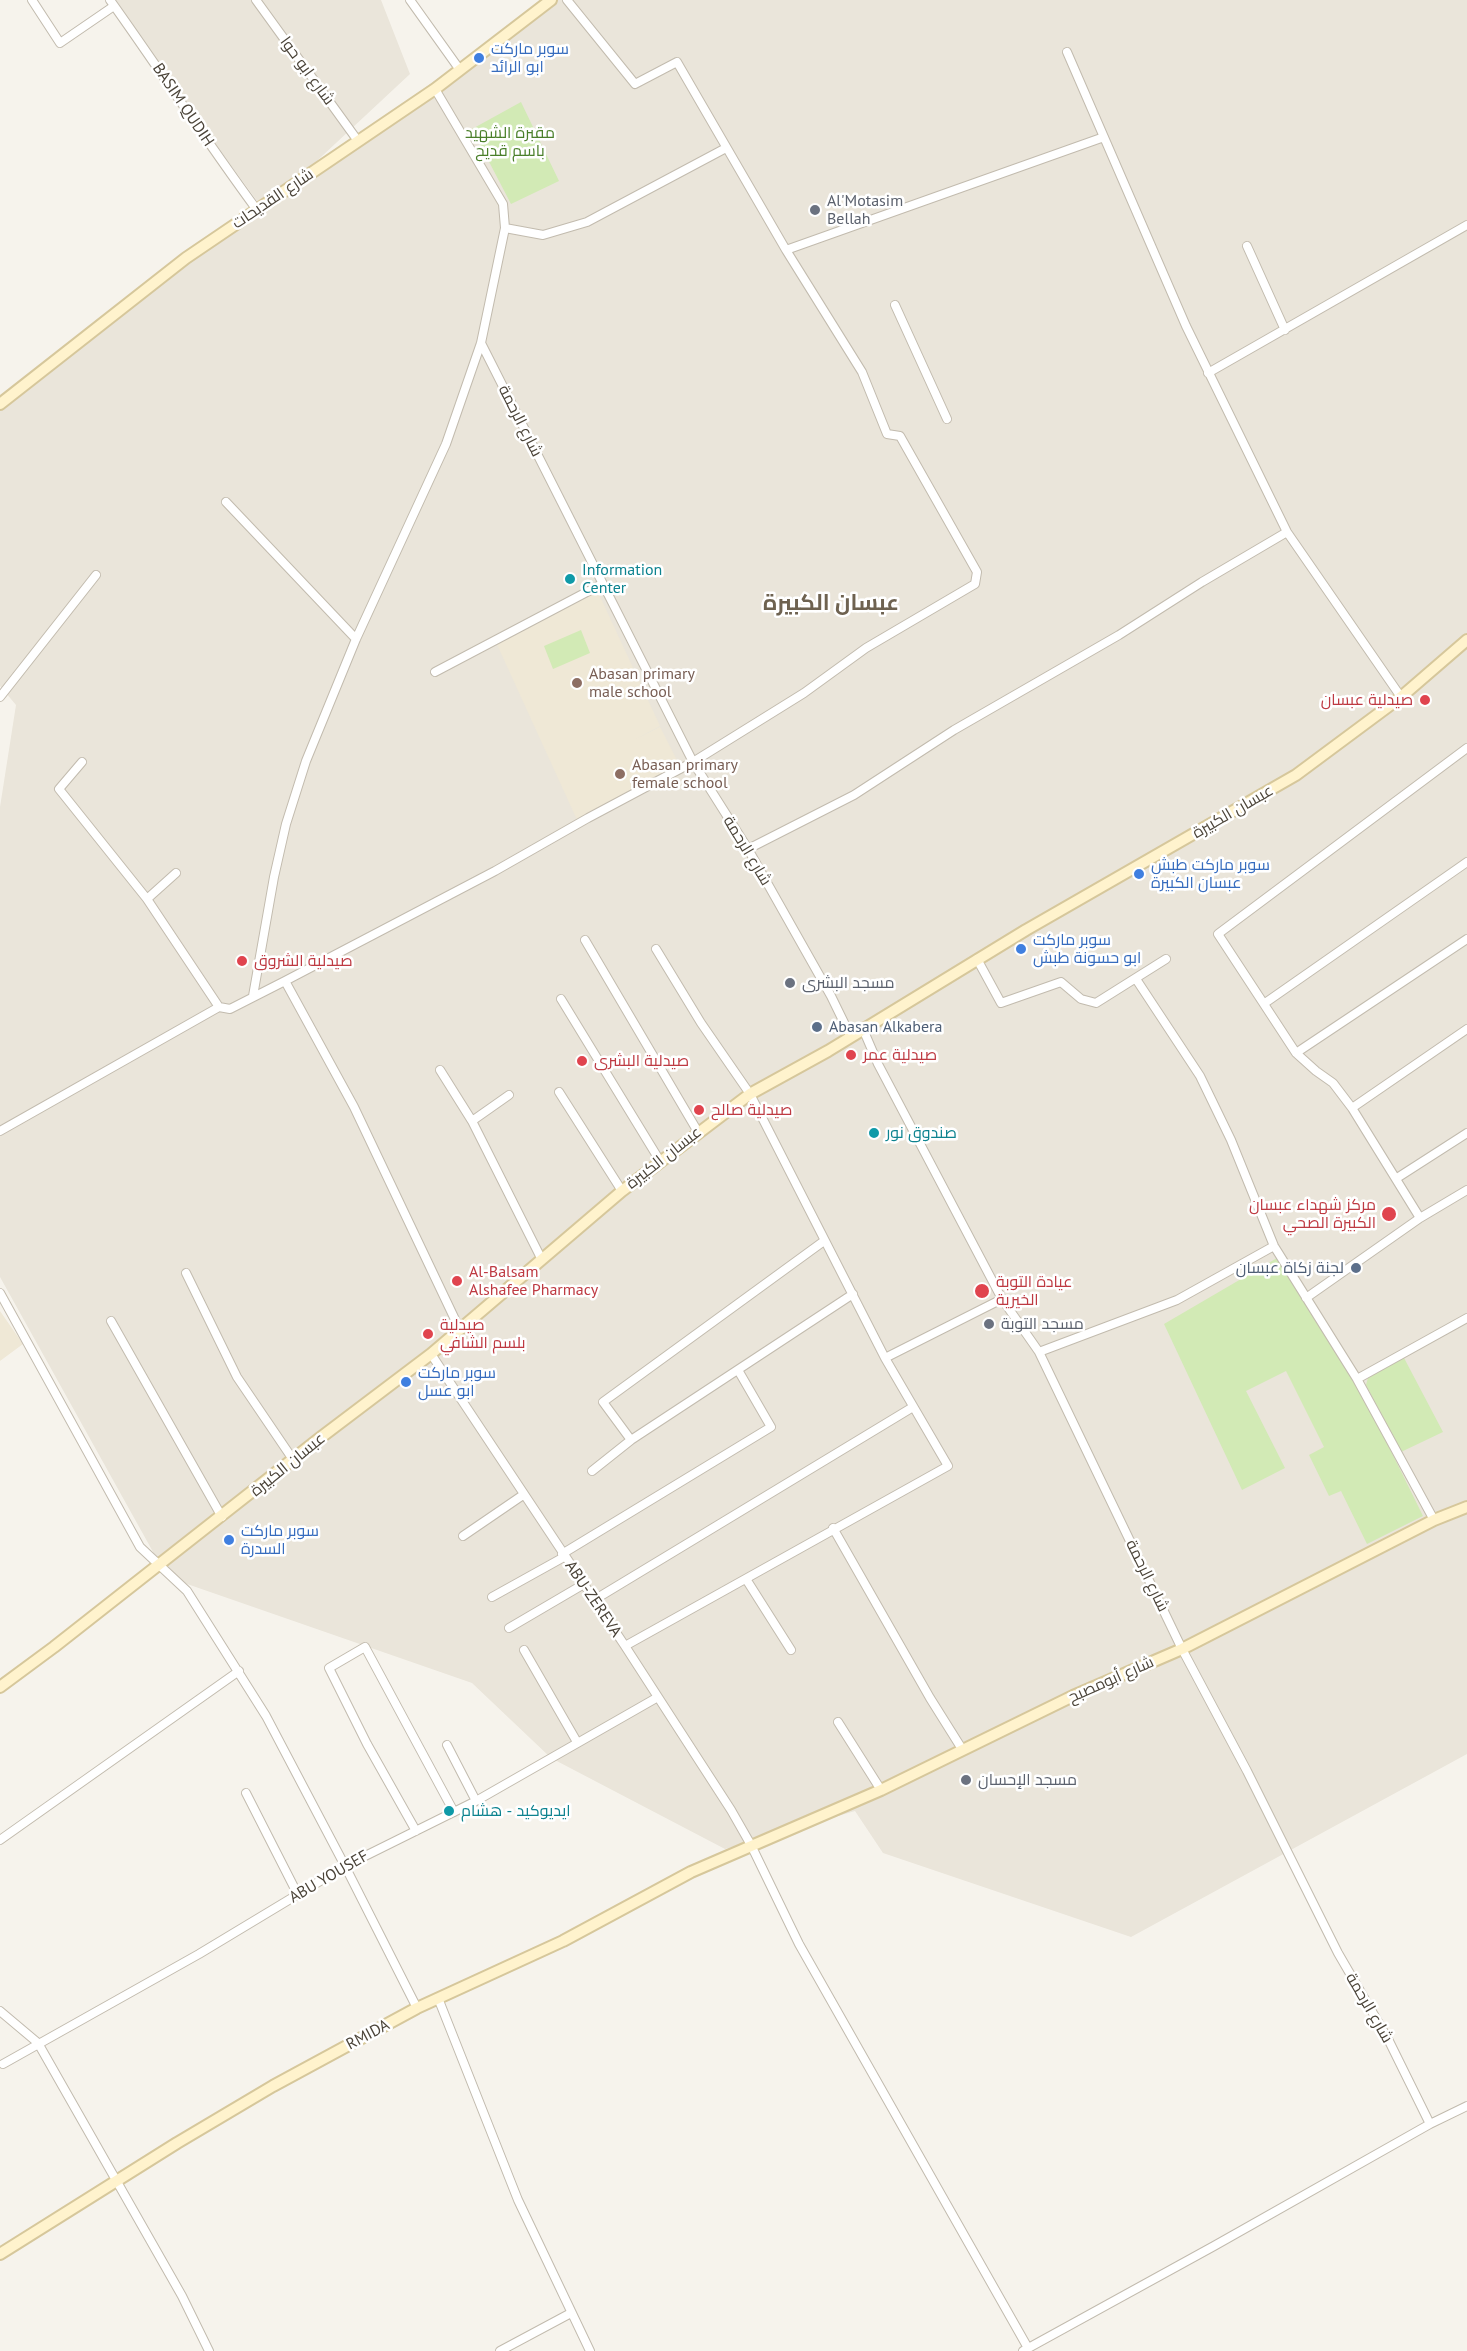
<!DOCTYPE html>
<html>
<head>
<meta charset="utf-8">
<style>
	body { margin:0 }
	canvas { display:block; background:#f6f3ec }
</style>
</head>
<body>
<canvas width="1467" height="2351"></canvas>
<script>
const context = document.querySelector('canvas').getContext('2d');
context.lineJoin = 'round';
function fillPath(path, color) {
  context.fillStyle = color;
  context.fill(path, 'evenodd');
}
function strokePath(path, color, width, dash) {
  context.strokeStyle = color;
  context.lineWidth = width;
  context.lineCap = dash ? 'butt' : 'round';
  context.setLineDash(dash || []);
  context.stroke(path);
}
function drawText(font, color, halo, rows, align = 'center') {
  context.font = font + ' "PT Sans",Cairo,sans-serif';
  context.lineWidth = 5;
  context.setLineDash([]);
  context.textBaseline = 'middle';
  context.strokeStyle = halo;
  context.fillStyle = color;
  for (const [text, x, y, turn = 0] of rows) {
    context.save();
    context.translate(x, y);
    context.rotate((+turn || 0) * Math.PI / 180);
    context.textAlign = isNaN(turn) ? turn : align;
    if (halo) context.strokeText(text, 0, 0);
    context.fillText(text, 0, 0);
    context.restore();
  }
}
const residential = new Path2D(`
	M 110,0 L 381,0 L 410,74 L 291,185 L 546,0 L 1467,0 L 1467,1754 L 1131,1937 L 883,1853 L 855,1811 L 725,1849 L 551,1758 L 472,1683 L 167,1577 L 0,1277 L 0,807 L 16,705 L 0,686 L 0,410 L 260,205 Z`);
const education = new Path2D(`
	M 597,590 L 660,726 L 634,740 L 660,727 L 681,768 L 578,822 L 495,640 Z
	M 0,1311 L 23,1344 L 0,1361 Z`);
const green = new Path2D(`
	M 521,102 L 559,181 L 511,204 L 472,129 Z
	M 581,630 L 590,653 L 553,669 L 544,646 Z
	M 1277,1258 L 1360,1388 L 1423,1516 L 1367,1544 L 1341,1491 L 1329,1496 L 1309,1455 L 1324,1447 L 1286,1371 L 1246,1391 L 1285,1468 L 1242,1490 L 1164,1324 Z
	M 1403,1356 L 1443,1432 L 1401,1452 L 1366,1385 L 1369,1374 Z`);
const street = new Path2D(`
	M 32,0 L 60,43 L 114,6
	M 110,0 C 160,70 206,141 257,210
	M 256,0 L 358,141
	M 410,0 L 460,70
	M 1067,52 L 1186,326 L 1287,532 L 1401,697
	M 505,228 L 543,235 L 587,222 L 726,148
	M 1247,246 L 1285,330
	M 786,250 L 1104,137
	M 895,305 L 947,419
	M 481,343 L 693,762 L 748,849 L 831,996 L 851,1037
	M 1208,373 L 1467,225
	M 226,502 L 356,639
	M 435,672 L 602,584
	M 0,697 L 96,575
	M 1467,748 L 1218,934 L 1296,1053 L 1316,1071 L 1333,1083 L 1352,1108 L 1420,1218 L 1467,1190
	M 82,762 L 59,789 L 147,899 L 219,1007
	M 748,849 L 854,795 L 954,730 L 1119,635 L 1202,582 L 1287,532
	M 147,899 L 176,873
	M 585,940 L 698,1132
	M 977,959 L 1001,1003 L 1061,982 L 1081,999 L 1096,1003 L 1166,959
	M 1136,979 L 1200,1076 L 1231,1140 L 1274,1246 L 1357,1379 L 1434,1520
	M 285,981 L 354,1107 L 460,1330
	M 253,996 L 274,877 L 286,824 L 306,761 L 356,639 L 446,444 L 481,343 L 505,228 L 503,204 L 435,89
	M 561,999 L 660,1161
	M 1265,1003 L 1467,862
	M 863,1029 L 878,1064 L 1002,1299 L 1039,1352 L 1182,1649 L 1247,1771 L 1338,1953 L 1388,2039 L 1430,2124
	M 1296,1053 L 1467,939
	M 440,1070 L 472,1121 L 541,1258
	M 559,1092 L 622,1191
	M 1352,1108 L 1467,1029
	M 472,1121 L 509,1095
	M 0,1131 L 219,1007 L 230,1009 L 285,981 L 495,871 L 588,818 L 693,762 L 804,693 L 866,648 L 975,584 L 977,572 L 900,436 L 887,434 L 862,372 L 786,250 L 677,62 L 635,84 L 567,0
	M 1397,1178 L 1467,1133
	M 186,1273 L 237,1377 L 294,1461
	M 0,1293 L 140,1547 L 187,1591 L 266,1716 L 345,1866 L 417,2008
	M 1306,1298 L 1420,1218
	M 111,1321 L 222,1517
	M 1039,1352 L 1177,1300 L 1274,1246
	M 431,1354 L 625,1646 L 731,1810 L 751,1845 L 799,1944 L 1028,2348
	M 885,1358 L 1002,1299
	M 1357,1379 L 1467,1318
	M 631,1440 L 603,1402 L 824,1241
	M 592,1471 L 631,1440 L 853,1294
	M 833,1528 L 930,1698 L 962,1749
	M 463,1536 L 523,1495
	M 562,1554 L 771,1427 L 738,1370
	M 746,1579 L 791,1650
	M 492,1597 L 564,1557
	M 594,1600 L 913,1407
	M 509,1628 L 584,1584
	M 625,1646 L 948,1466 L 885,1358 L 750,1094 L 701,1023 L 656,949
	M 524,1650 L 577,1742
	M 838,1722 L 881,1790
	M 447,1745 L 476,1801
	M 246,1793 L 298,1895
	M 416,1831 L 367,1744 L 329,1668 L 365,1647 L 454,1812
	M 0,1840 L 239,1671
	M 438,1998 L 518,2200 L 590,2351
	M 0,2011 L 38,2043 L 182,2296 L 209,2351
	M 3,2064 L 199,1954 L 345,1866 L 476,1801 L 658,1697
	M 500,2351 L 571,2313
	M 1023,2351 L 1214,2246 L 1430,2124 L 1467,2106`);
const secondary = new Path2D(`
	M 0,404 L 186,258 L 435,89 L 551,0
	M 0,1687 L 54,1647 L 320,1438 L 431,1354 L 622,1191 L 750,1094 L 828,1051 L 1026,930 L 1296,775 L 1401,697 L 1467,640
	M 0,2254 L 177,2143 L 273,2086 L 417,2008 L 563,1941 L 691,1872 L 881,1790 L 1073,1696 L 1182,1649 L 1434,1520 L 1467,1507`);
const markers = [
	[479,58,6,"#3f7fe0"],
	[815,210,6,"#6b7280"],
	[570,579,6,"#0f9aa8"],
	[577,683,6,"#8d6e63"],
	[1425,700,6,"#e0444e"],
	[620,774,6,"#8d6e63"],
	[1139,874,6,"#3f7fe0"],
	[1021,949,6,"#3f7fe0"],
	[242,961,6,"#e0444e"],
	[790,983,6,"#6b7280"],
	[817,1027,6,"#5c6f8a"],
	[851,1055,6,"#e0444e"],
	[582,1061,6,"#e0444e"],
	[699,1110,6,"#e0444e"],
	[874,1133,6,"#0f9aa8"],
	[1389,1214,8,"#e0444e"],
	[1356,1268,6,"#5c6f8a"],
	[457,1281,6,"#e0444e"],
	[982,1291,8,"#e0444e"],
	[989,1324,6,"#6b7280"],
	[428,1334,6,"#e0444e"],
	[406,1382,6,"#3f7fe0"],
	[229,1540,6,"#3f7fe0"],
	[966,1780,6,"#6b7280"],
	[449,1811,6,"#0f9aa8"]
];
const shopNames = [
	["سوبر ماركت",491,49],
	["ابو الرائد",491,67],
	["سوبر ماركت طبش",1151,865],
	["عبسان الكبيرة",1151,883],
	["سوبر ماركت",1033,940],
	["ابو حسونة طبش",1033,958],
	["سوبر ماركت",418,1373],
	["ابو عسل",418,1391],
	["سوبر ماركت",241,1531],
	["السدرة",241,1549]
];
const streetNames = [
	["شارع ابو حوا",307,71,54],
	["BASIM QUDIH",183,105,56],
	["شارع القديحات",273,199,-34],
	["شارع الرحمة",520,421,63],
	["عبسان الكبيرة",1233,812,-30],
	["شارع الرحمة",747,851,59],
	["عبسان الكبيرة",664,1158,-38],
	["عبسان الكبيرة",288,1465,-39],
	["شارع الرحمة",1147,1576,64],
	["ABU-ZEREVA",593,1599,56],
	["شارع أبومصبح",1111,1680,-24],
	["ABU YOUSEF",329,1877,-30],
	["شارع الرحمة",1369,2008,60],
	["RMIDA",368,2035,-28]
];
const parkNames = [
	["مقبرة الشهيد",510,133],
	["باسم قديح",510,151]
];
const worshipNames = [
	["Al'Motasim",827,201],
	["Bellah",827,219],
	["مسجد البشرى",802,983],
	["مسجد التوبة",1001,1324],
	["مسجد الإحسان",978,1780]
];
const cultureNames = [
	["Information",582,570],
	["Center",582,588],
	["صندوق نور",886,1133],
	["ايديوكيد - هشام",461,1811]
];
const educationNames = [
	["Abasan primary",589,674],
	["male school",589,692],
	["Abasan primary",632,765],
	["female school",632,783]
];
const healthNames = [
	["صيدلية عبسان",1413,700,"right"],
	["صيدلية الشروق",254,961],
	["صيدلية عمر",863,1055],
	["صيدلية البشرى",594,1061],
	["صيدلية صالح",711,1110],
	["مركز شهداء عبسان",1376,1205,"right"],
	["الكبيرة الصحي",1376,1223,"right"],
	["Al-Balsam",469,1272],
	["Alshafee Pharmacy",469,1290],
	["عيادة التوبة",996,1282],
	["الخيرية",996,1300],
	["صيدلية",440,1325],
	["بلسم الشافي",440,1343]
];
const serviceNames = [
	["Abasan Alkabera",829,1027],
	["لجنة زكاة عبسان",1344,1268,"right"]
];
const districtNames = [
	["عبسان الكبيرة",831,604]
];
fillPath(residential, '#eae5da');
fillPath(education, '#efe8d6');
fillPath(green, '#d2eab5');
strokePath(street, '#c2bbae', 10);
strokePath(secondary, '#d6c79b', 14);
strokePath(street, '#fff', 8);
strokePath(secondary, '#fff3cd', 10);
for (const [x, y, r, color] of markers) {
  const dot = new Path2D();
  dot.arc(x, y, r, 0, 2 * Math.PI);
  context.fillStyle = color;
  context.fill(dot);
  strokePath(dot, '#fff', 2);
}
drawText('16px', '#366cbe', '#fff', shopNames, 'left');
drawText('16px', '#4b4439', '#fff', streetNames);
drawText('16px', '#4a7f2a', '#fff', parkNames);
drawText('16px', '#5b616d', '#fff', worshipNames, 'left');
drawText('16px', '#0d838f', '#fff', cultureNames, 'left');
drawText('16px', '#785e54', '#fff', educationNames, 'left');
drawText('16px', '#be3a42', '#fff', healthNames, 'left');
drawText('16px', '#4e5e75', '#fff', serviceNames, 'left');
drawText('bold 22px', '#6e6250', '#fff', districtNames);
</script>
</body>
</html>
